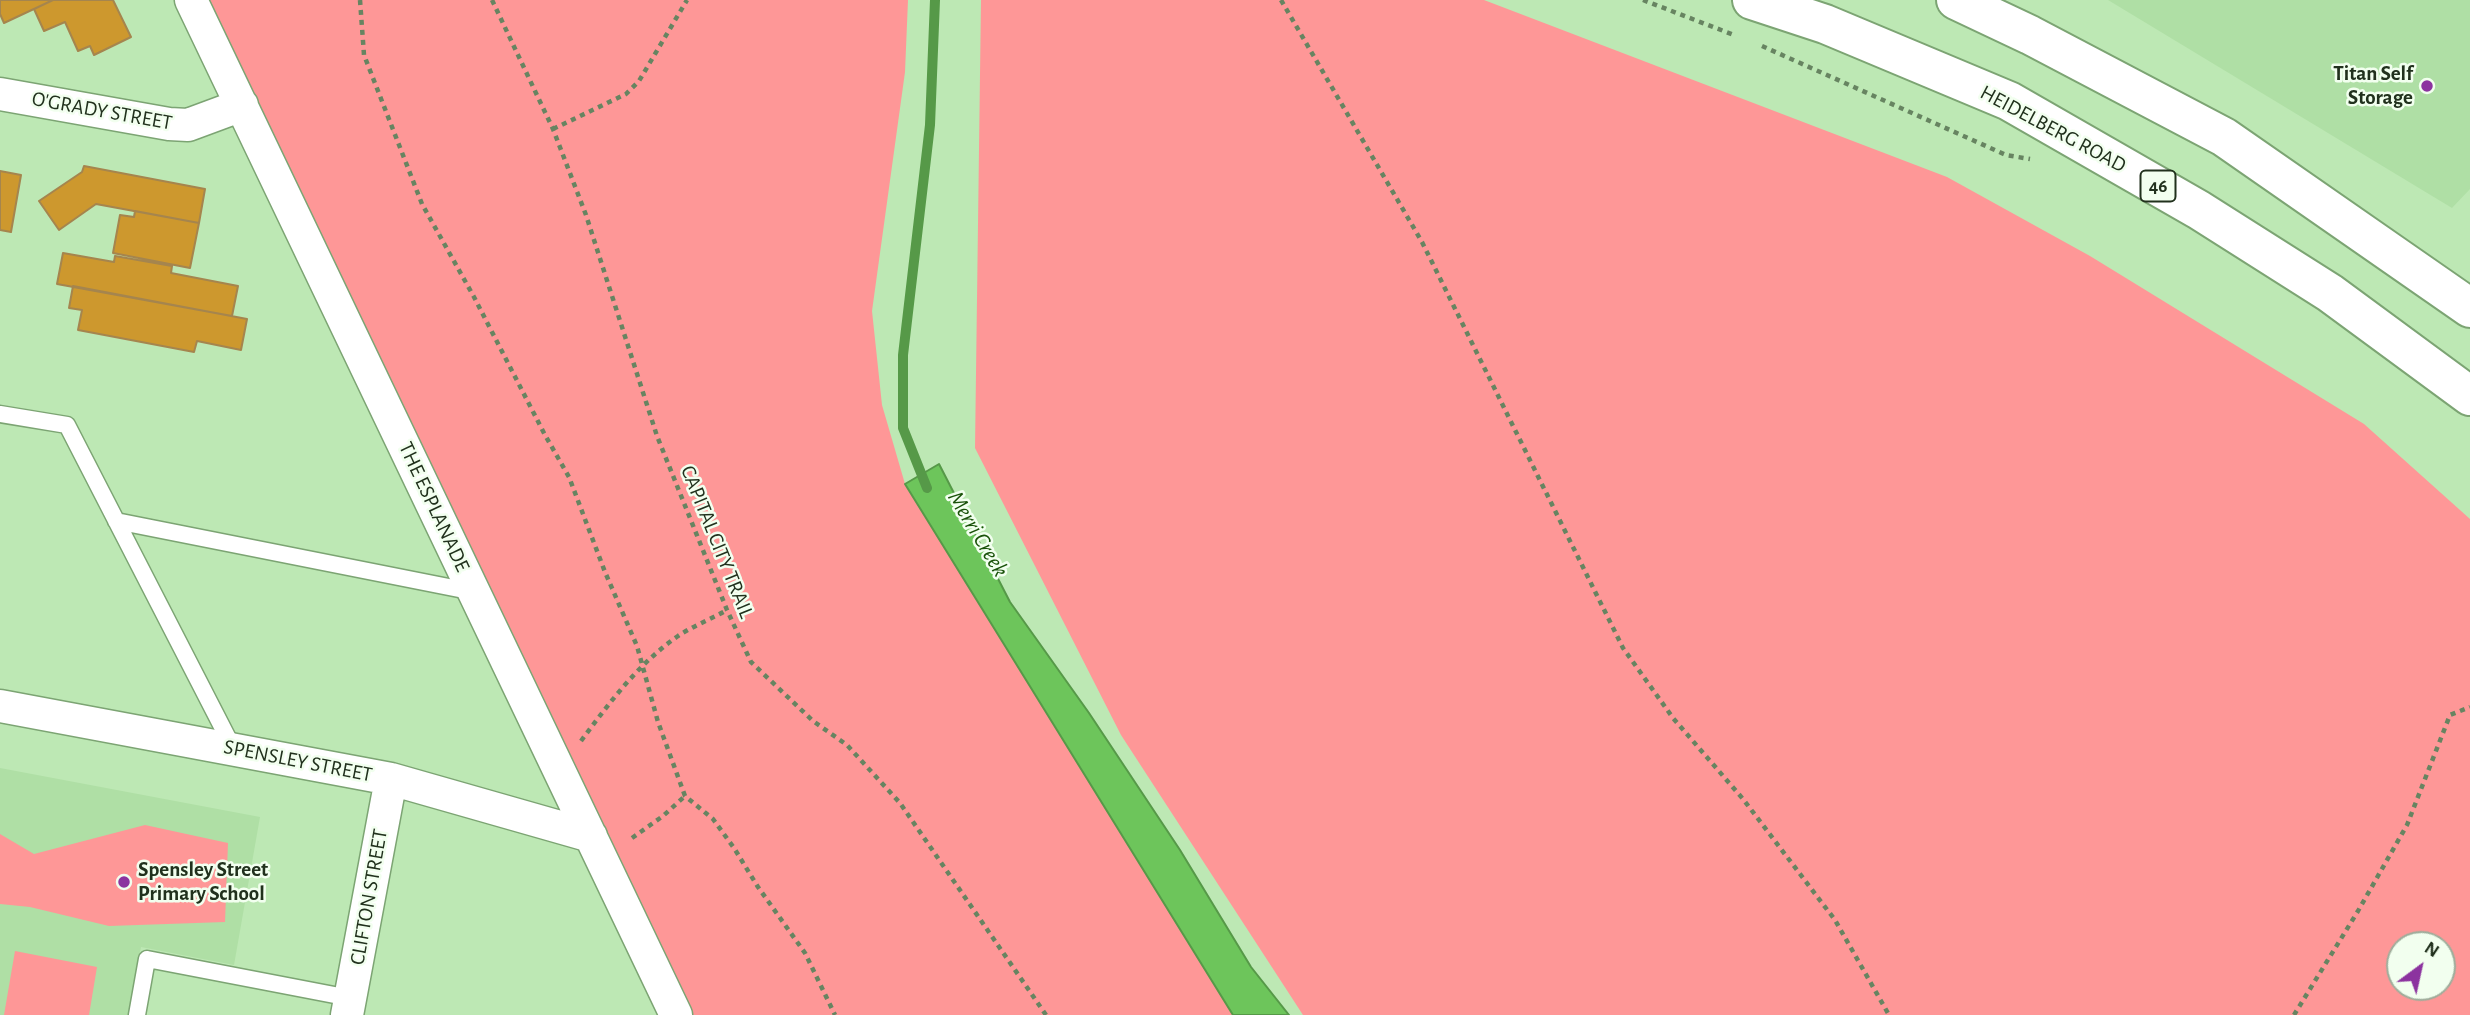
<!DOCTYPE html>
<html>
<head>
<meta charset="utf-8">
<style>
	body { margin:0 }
	#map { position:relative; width:2470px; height:1015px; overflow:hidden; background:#bde8b4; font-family:"Alegreya Sans",sans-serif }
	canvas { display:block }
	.north { position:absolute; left:2386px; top:931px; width:70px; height:70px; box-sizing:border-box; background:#f2ffef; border:2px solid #9ead9b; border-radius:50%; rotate:33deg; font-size:19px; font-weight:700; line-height:28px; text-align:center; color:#21311d }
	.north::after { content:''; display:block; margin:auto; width:24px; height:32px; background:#8c339f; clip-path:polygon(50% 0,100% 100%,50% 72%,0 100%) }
</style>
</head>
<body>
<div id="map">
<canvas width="2470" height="1015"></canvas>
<div class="north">N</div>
</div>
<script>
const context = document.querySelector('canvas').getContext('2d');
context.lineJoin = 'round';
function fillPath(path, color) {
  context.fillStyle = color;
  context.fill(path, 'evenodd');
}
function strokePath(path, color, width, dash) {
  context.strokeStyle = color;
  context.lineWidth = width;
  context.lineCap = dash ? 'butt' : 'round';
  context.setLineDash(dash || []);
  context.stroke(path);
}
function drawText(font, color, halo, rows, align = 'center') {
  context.font = font + ' "Alegreya Sans",sans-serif';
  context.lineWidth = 5;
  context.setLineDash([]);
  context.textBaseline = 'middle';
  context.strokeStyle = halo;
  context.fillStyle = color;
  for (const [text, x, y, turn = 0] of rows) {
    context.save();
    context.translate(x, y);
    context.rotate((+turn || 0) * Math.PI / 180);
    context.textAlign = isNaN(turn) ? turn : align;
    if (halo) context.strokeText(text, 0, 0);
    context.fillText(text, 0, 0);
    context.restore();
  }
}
const built = new Path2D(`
	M 2108,0 L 2470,0 L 2470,189 L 2452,208 Z
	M 0,768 L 260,817 L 234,965 L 141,947 L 129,1015 L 0,1015 Z`);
const green = new Path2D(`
	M 208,0 L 908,0 L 905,72 L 872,311 L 882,405 L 905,484 L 1233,1015 L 693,1015 Z
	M 981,0 L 1484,0 L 1947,177 L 2090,256 L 2364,424 L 2470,519 L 2470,1015 L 1303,1015 L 1121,735 L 975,448 ZM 2400,945 L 2442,945 L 2442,987 L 2400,987 Z
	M 145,825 L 228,843 L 225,922 L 109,926 L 30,907 L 0,904 L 0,834 L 34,854 Z
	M 15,951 L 97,967 L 89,1015 L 4,1015 Z`);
const water = new Path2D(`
	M 939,464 L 1010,602 L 1089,713 L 1180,850 L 1251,967 L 1289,1015 L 1233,1015 L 905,484 Z`);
const stream = new Path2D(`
	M 927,488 L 903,428 L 903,355 L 930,125 L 935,0`);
const building = new Path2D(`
	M 0,0 L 53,0 L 4,23 L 0,14 Z
	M 53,0 L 113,0 L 131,37 L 94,55 L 90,46 L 78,51 L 65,22 L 44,31 L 34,9 Z
	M 84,166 L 205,189 L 199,223 L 96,204 L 59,230 L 39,201 L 82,172 Z
	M 0,171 L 21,175 L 11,232 L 0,230 Z
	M 135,211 L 199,223 L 190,268 L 113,253 L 120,215 L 134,217 Z
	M 63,253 L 114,262 L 115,256 L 172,266 L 171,273 L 238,286 L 232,316 L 57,284 Z
	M 73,286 L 247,319 L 241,350 L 197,341 L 194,352 L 78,330 L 82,310 L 69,308 Z`);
const path = new Path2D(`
	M 360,0 L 364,55 L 422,204 L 474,297 L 545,435 L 569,477 L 605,572 L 637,646 L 658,722 L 685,796 L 713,819 L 734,848 L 758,887 L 805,953 L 835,1015
	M 492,0 L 553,129 L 586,215 L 657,436 L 727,610 L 751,662 L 813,721 L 847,745 L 900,803 L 1046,1015
	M 1281,0 L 1422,242 L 1623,648 L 1673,718 L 1743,799 L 1835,920 L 1889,1015
	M 1643,0 L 1734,35
	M 1762,46 L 2006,155 L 2030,159
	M 553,129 L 626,94 L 639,81 L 687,0
	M 581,741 C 610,702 638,664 678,636 C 693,626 711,619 727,610
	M 632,838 L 663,816 L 685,796
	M 2294,1015 L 2358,911 L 2407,825 L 2450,715 L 2470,707`);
const lane = new Path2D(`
	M 0,414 L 67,425 L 233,748
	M 116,521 L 474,592
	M 137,1015 L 147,959 L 350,998`);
const street = new Path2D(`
	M 191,0 L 676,1015
	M 0,94 L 169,124 L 188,125 L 242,105
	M 0,706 L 391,779 L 591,836
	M 347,1015 L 391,779`);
const primary = new Path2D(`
	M 1752,0 L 1825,24 L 2009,101 L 2199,210 L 2330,293 L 2470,396
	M 1956,0 L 2030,35 L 2224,137 L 2470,308`);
const markers = [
	[2427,86,7,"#8c339f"],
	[124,882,7,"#8c339f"]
];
const shields = [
	[2158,186,35]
];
const shieldNames = [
	["46",2158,186]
];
const poiNames = [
	["Titan Self",2413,74],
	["Storage",2413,98],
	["Spensley Street",138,870,"left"],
	["Primary School",138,894,"left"]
];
const streetNames = [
	["O'GRADY STREET",102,111,10],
	["HEIDELBERG ROAD",2053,129,28],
	["THE ESPLANADE",434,507,65],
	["CAPITAL CITY TRAIL",717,542,68],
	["SPENSLEY STREET",298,761,11],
	["CLIFTON STREET",369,897,-80]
];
const waterNames = [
	["Merri Creek",978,534,59]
];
fillPath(built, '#afdfa5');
fillPath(green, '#fe9797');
fillPath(water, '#6dc55b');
strokePath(water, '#569948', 2);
strokePath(stream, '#569948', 10);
fillPath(building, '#cd982e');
strokePath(building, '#a5854e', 2);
strokePath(lane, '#7ca473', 19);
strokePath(street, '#7ca473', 35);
strokePath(primary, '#7ca473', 42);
strokePath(path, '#678461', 4.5, [5, 5]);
strokePath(lane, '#fff', 16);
strokePath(street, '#fff', 32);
strokePath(primary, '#fff', 38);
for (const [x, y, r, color] of markers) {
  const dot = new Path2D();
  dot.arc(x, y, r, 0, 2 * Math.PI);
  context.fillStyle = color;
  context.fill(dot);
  strokePath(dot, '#f2ffef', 2.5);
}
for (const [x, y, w] of shields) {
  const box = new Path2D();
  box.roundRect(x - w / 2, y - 15.5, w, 31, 5);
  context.fillStyle = '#f2ffef';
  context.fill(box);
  strokePath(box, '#21311d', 2);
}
drawText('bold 19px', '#21311d', null, shieldNames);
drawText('bold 21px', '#21311d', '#f2ffef', poiNames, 'right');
drawText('21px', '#21311d', '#f2ffef', streetNames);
drawText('italic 23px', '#195209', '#f2ffef', waterNames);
</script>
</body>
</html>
